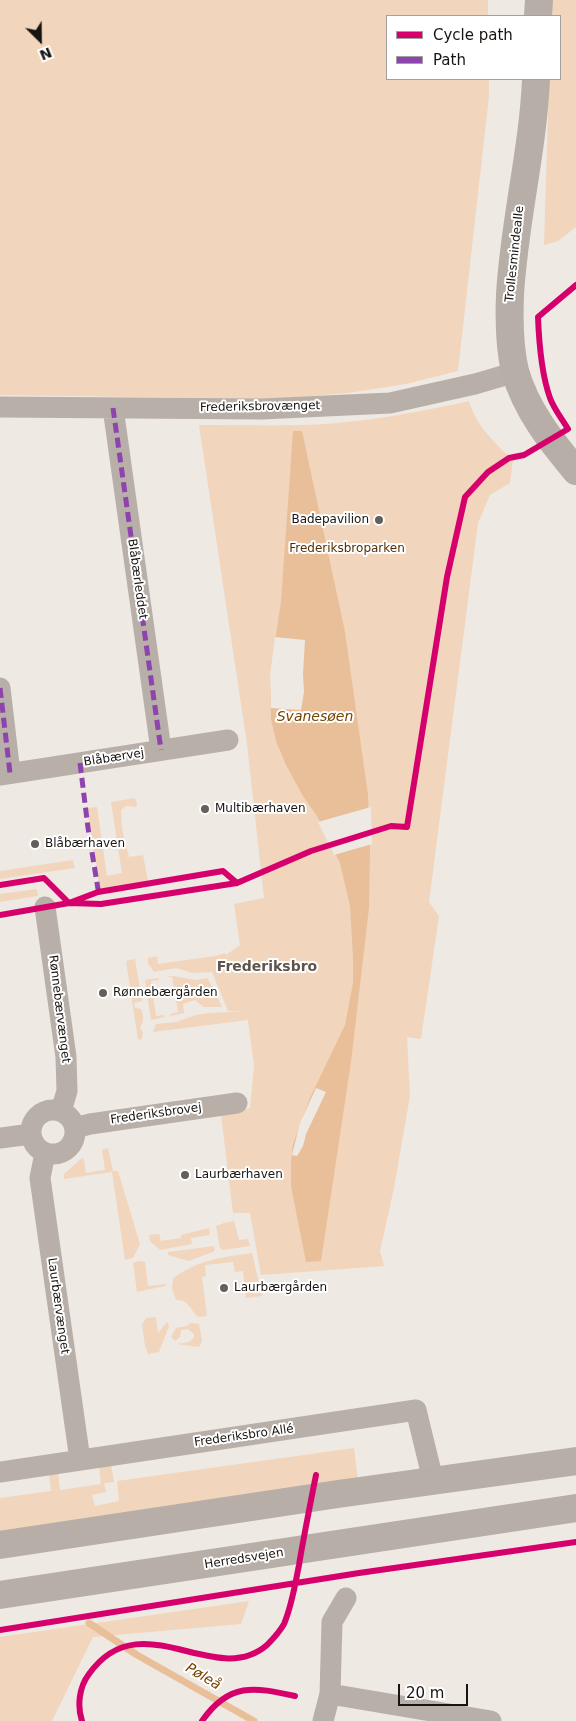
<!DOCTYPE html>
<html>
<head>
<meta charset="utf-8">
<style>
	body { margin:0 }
	#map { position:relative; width:576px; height:1721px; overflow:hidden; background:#efe9e3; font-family:"DejaVu Sans",sans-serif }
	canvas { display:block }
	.legend { position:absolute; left:386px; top:15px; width:175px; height:65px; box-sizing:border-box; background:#fff; border:1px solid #a3a1a0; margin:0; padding:6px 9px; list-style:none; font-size:15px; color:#181411 }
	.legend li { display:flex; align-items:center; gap:10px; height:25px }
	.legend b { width:25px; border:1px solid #a3a1a0 }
	.north { position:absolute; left:15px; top:15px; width:50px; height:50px; -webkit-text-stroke:4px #fff; paint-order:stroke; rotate:157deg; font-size:14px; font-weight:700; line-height:20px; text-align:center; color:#181411 }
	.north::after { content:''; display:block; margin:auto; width:18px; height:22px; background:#181411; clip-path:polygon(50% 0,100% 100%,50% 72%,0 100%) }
	.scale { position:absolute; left:398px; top:1684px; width:70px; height:22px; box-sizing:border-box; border:2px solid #181411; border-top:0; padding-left:6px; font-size:15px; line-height:18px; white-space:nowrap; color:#181411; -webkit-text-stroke:4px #fff; paint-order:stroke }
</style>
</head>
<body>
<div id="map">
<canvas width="576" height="1721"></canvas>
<ul class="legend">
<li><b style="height:6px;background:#d6006c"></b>Cycle path</li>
<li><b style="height:6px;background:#8e44ad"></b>Path</li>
</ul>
<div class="north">N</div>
<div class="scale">20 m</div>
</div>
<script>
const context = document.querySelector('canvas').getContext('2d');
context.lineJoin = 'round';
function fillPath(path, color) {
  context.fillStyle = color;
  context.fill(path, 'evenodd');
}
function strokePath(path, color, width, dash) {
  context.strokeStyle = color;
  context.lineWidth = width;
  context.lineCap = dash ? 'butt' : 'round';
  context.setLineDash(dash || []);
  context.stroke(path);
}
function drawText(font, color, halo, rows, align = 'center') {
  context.font = font + ' "DejaVu Sans",sans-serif';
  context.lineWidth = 4;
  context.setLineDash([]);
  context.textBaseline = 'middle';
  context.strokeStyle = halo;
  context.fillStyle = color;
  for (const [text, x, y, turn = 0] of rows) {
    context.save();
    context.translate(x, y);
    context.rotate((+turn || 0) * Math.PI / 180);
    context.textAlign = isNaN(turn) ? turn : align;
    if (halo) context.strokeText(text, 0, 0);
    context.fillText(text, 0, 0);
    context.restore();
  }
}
const green = new Path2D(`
	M 0,0 L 488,0 L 488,16 L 387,16 L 387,79 L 489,79 L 489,96 L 458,371 L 406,384 L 348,393 L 273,399 L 0,395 Z
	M 551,0 L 576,0 L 576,227 L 558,241 L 544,245 L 549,79 L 560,79 L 560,16 L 551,16 Z
	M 469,401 C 476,426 495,443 513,460 L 510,483 L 490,495 L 478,523 L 429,902 L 439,916 L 421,1039 L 407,1037 L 410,1096 L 394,1188 L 380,1251 L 384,1266 L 261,1275 L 250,1213 L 233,1213 L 221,1115 L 250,1108 L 254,1066 L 248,1020 L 153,1032 L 156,1024 L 176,1022 L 196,1015 L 210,1013 L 245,1011 L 228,1011 L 212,972 L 193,973 L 176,968 L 154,972 L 148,963 L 148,958 L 157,956 L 158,964 L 215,956 L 225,953 L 226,955 L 240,945 L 234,904 L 264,898 L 247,744 L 199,425 C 234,425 270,426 306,425 C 361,423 415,413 469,401 Z
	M 135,798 L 137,803 L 136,807 L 126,806 L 121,810 L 122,829 L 129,857 L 143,855 L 148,881 L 100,890 L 87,808 L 97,807 L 107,876 L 122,873 L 111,802 Z
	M 73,860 L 75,868 L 0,879 L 0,871 Z
	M 37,889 L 38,896 L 0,902 L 0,894 Z
	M 135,959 L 142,1001 L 134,1003 L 135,1008 L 141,1009 C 144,1017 144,1021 140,1028 L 143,1032 L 142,1039 L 138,1040 L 126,961 Z
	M 173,976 L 195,980 L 207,978 L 215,991 L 222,1007 L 204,1007 L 195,1000 L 183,1004 L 184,1013 L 170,1016 L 170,1014 L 178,1012 L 172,977 L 164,977 Z
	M 159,978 L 159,980 L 151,981 L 156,1016 L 164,1015 L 165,1017 L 151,1020 L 145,980 Z
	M 108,1148 L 113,1171 L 118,1171 L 140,1244 L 133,1258 L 125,1260 L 112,1172 L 64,1179 L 64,1174 L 82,1158 L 84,1160 L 86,1173 L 105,1170 L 102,1150 Z
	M 234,1221 L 239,1240 L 248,1239 L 250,1246 L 223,1250 L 220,1248 L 216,1226 L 224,1223 Z
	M 209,1228 L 210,1235 L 191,1238 L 192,1244 L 160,1250 L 150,1241 L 149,1235 L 159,1234 L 161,1241 L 181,1238 L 181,1235 Z
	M 214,1246 L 215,1251 L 189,1261 L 168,1255 L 168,1252 Z
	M 252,1253 L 262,1296 L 246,1298 L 243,1271 L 235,1272 L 233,1262 L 205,1265 L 206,1276 L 202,1277 L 207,1316 L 199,1317 C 190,1312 190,1299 176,1300 L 172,1289 L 173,1279 C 195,1260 225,1257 252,1253 Z
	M 138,1261 L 145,1262 L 148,1286 L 166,1284 L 165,1286 L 137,1292 L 133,1263 Z
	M 156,1317 L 158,1333 L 167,1322 L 169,1326 L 159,1352 L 148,1354 L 145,1346 L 142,1325 L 146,1318 Z
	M 190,1323 L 199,1324 L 202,1341 L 199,1347 L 177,1344 L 189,1342 L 194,1337 L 194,1334 L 188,1329 L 181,1330 L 180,1337 L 175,1341 L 171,1337 L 176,1328 L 187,1326 Z
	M 354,1448 L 358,1481 L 0,1534 L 0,1498 L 51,1491 L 49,1474 L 58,1472 L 60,1490 L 101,1484 L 99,1466 L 111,1464 L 114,1482 L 104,1483 L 106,1492 L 92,1495 L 95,1506 L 119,1501 L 117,1481 Z
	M 249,1601 L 241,1624 L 93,1637 L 52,1721 L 0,1721 L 0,1637 Z`);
const water = new Path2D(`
	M 293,431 L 302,431 L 345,632 L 368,795 L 370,852 L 369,908 L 351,1062 L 321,1261 L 306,1262 L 291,1186 L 291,1162 L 293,1144 L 310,1098 L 345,1025 L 353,983 L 353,957 L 350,906 L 340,863 L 317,816 L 303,796 L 286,765 L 276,741 L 271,719 L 270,674 L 281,602 Z`);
const pier = new Path2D(`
	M 275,637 L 305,640 L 303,674 L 304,692 L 301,710 L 271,708 L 270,674 Z
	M 371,807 L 372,844 L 334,855 L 318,822 Z
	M 316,1088 L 326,1092 L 306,1134 L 303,1146 L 297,1156 L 292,1155 L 300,1123 Z`);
const stream = new Path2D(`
	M 89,1623 L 137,1655 L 254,1721`);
const street = new Path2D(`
	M 0,407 L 262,409 L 390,403 L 475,384 L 516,372
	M 113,408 L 161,750
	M 0,688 L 10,773
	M 0,775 L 228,740
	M 45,907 L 66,1057 L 67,1091 L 61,1111
	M31 1132a22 22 0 1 1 44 0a22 22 0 1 1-44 0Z
	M 75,1128 L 90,1124 L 237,1103
	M 0,1138 L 31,1134
	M 45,1153 L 40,1178 L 80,1460
	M 0,1472 L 416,1410 L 433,1480
	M 330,1694 L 491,1721
	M 323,1721 L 330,1694 L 332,1622 L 346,1598`);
const secondary = new Path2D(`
	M 538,16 L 539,0
	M 536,79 C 533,151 514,222 510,295 C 509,320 509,346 515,371 C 526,410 551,441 576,471
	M 0,1545 L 338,1494 L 576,1461
	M 0,1595 L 576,1508`);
const quiet = new Path2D(`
	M 113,408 L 161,750
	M 0,688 L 10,773
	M 80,763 L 88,828 L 99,895`);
const cycleway = new Path2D(`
	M 0,885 L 44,878 L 69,903 L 101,904 L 237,883 L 311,851 L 391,826 L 407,827 L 447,577 L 465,497 L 488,472 L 509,458 L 524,455 L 568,429 C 562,419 554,409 550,398 C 541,373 539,343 538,317 L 576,285
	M 0,915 L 69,903 L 98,892 L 223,871 L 237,883
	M 0,1630 L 359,1573 L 576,1542
	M 82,1721 C 77,1706 79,1687 89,1674 C 141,1601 215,1690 267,1645 C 273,1639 280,1631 284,1624 C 292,1605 295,1585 299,1565 C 304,1535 310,1505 316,1475
	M 202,1721 C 229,1682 254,1687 295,1696`);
const markers = [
	[379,520,5,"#635f5a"],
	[205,809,5,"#635f5a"],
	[35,844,5,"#635f5a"],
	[103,993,5,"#635f5a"],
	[185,1175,5,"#635f5a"],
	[224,1288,5,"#635f5a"]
];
const streetNames = [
	["Trollesmindealle",515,254,-84],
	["Frederiksbrovænget",260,407,-1],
	["Blåbærleddet",137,579,82],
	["Blåbærvej",114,758,-9],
	["Rønnebærvænget",59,1009,83],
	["Frederiksbrovej",156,1114,-8],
	["Laurbærvænget",58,1306,82],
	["Frederiksbro Allé",244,1436,-8],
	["Herredsvejen",244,1559,-9]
];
const poiNames = [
	["Badepavilion",369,520,"right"],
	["Multibærhaven",215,809],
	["Blåbærhaven",45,844],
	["Rønnebærgården",113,993],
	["Laurbærhaven",195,1175],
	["Laurbærgården",234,1288]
];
const parkNames = [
	["Frederiksbroparken",347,549]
];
const waterNames = [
	["Svanesøen",315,717],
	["Pøleå",203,1677,31]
];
const neighbourhoodNames = [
	["Frederiksbro",267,967]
];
fillPath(green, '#f1d5bd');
fillPath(water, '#e9bf99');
fillPath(pier, '#efe9e3');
strokePath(stream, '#e9bf99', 7);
strokePath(street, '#b8afa8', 21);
strokePath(secondary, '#b6aea7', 28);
strokePath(quiet, '#8e44ad', 5, [10, 5]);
strokePath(cycleway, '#d6006c', 6);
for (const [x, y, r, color] of markers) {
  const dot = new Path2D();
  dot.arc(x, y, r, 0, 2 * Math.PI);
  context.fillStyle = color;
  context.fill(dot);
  strokePath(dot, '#fff', 2);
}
drawText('12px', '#181411', '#fff', streetNames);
drawText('12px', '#181411', '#fff', poiNames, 'left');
drawText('12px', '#542f04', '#fff', parkNames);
drawText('italic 14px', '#774300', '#fff', waterNames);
drawText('bold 14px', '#5e544c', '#fff', neighbourhoodNames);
</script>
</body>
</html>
